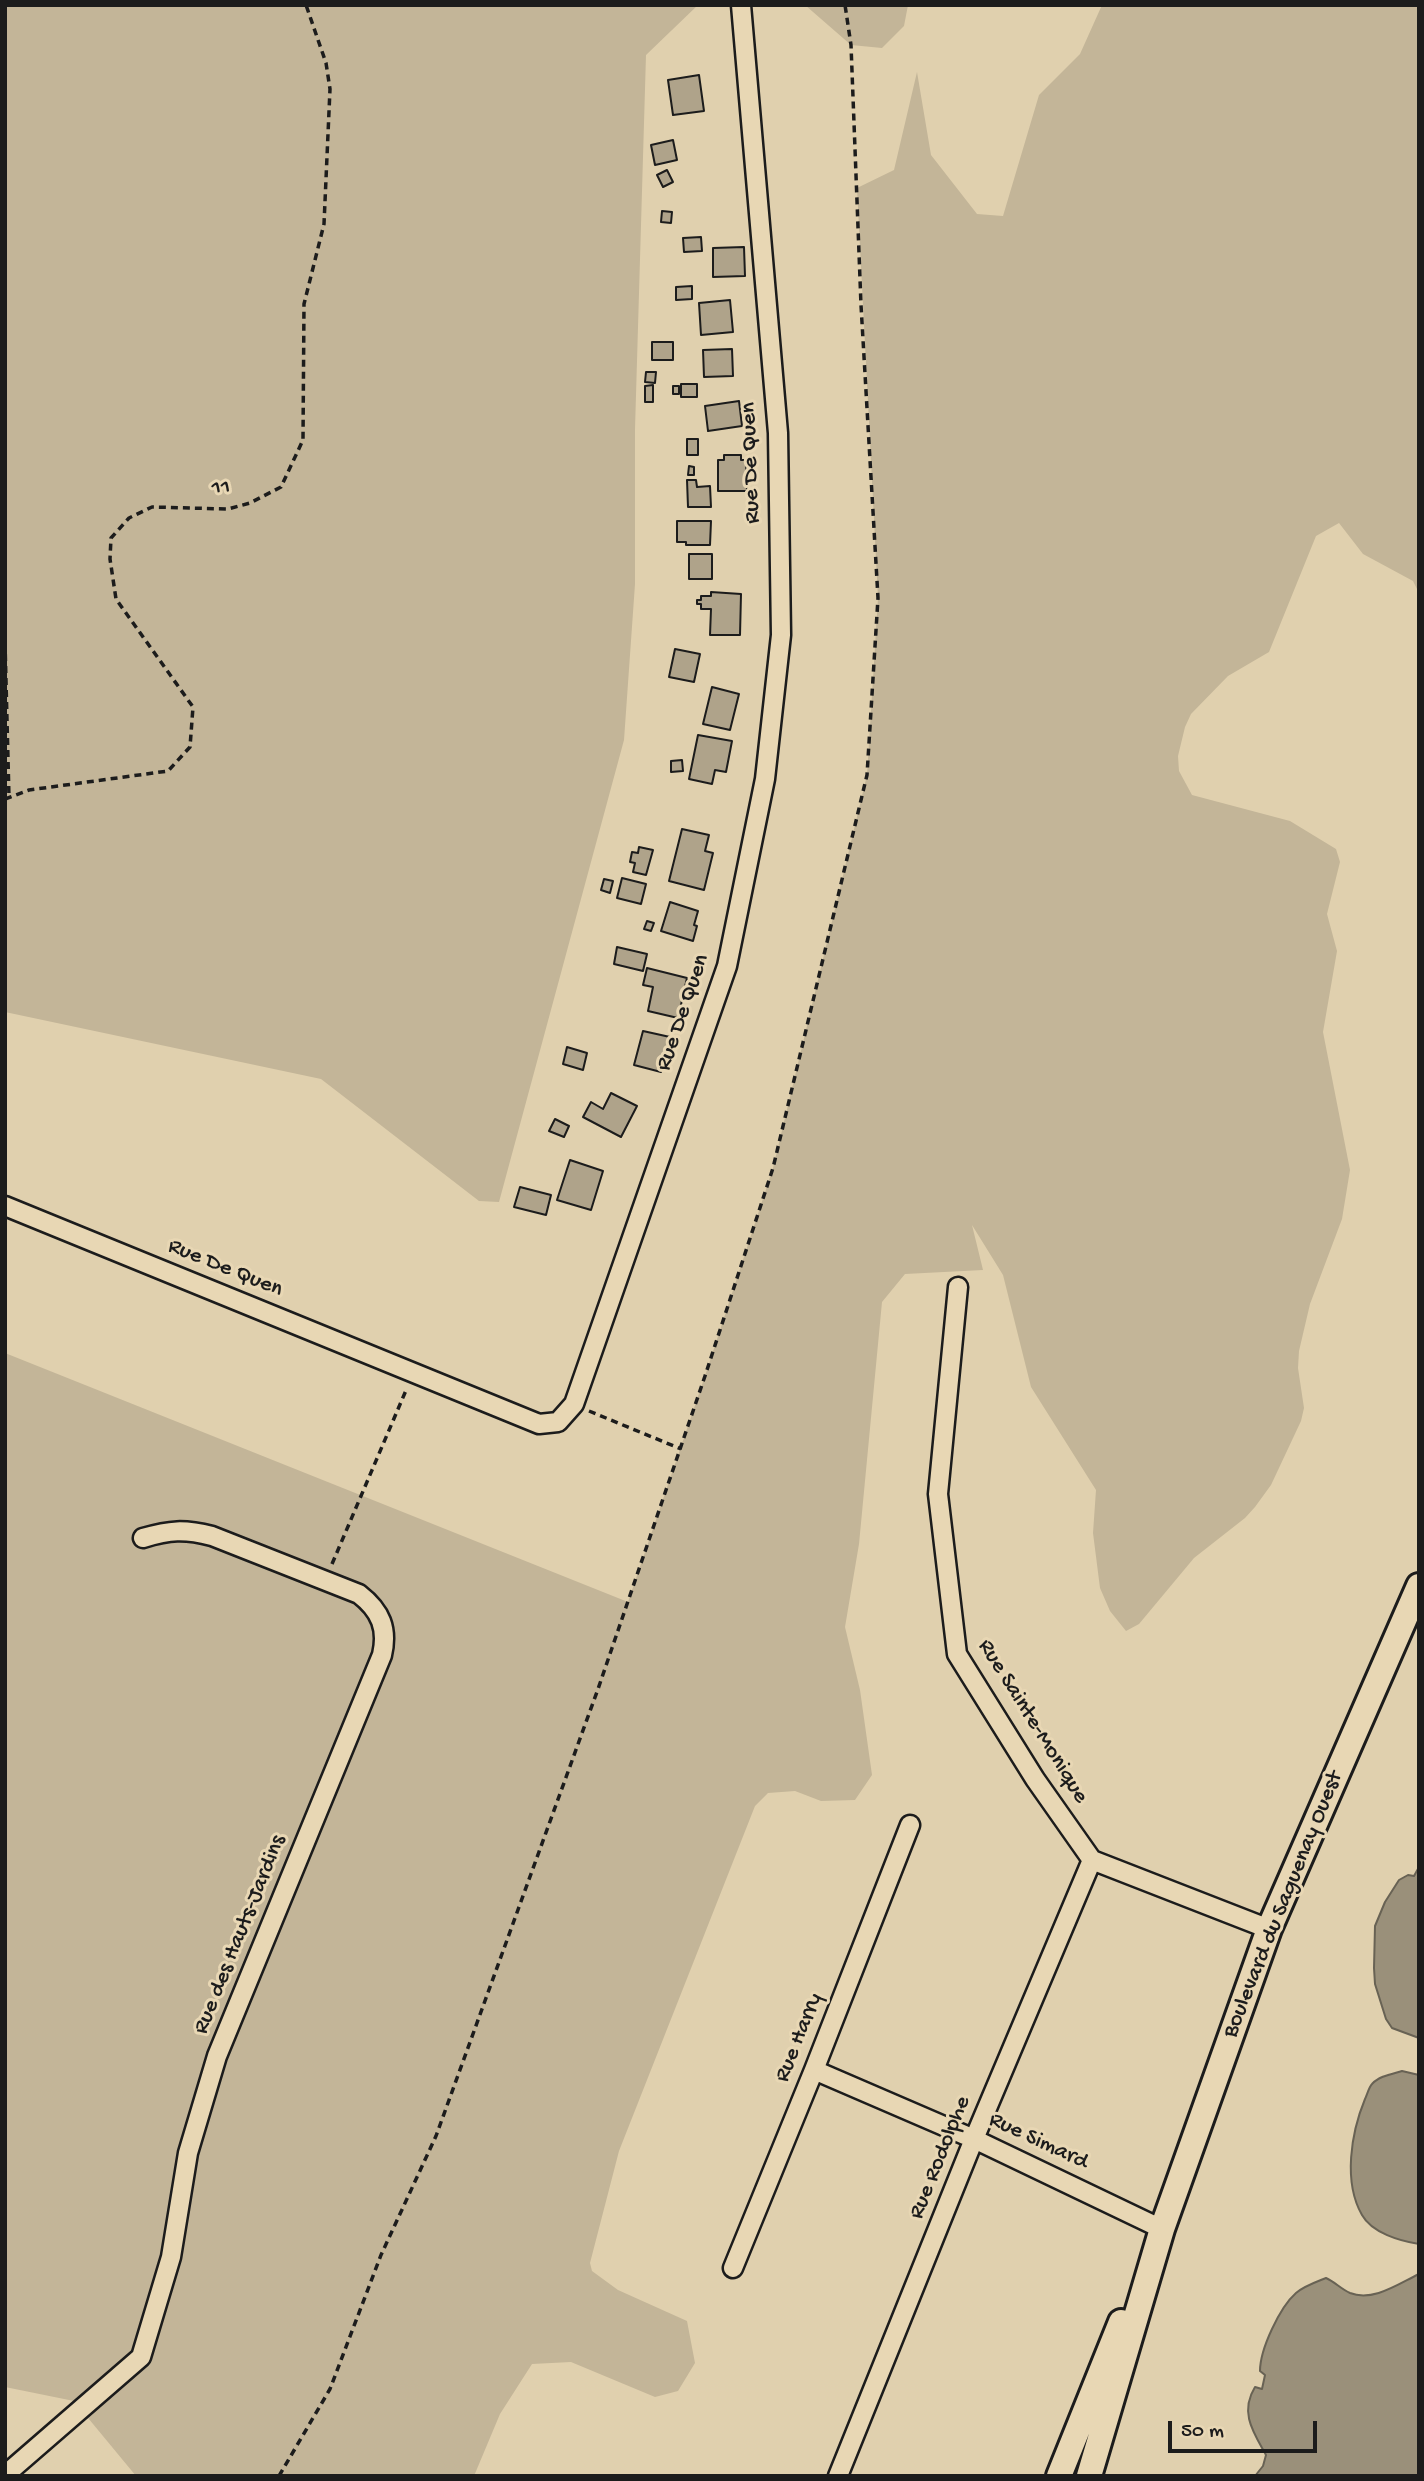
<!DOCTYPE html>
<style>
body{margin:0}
#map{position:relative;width:1424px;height:2481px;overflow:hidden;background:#e0d0ae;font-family:"Gochi Hand",sans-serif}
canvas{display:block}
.frame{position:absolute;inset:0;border:7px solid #1c1c1c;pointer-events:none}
.scale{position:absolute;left:1168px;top:2421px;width:149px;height:32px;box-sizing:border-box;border:4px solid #1c1c1c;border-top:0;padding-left:9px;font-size:21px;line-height:24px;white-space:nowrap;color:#1c1c1c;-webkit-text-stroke:5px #e8d7b4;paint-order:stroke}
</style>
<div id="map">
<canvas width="1424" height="2481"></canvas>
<div class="frame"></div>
<div class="scale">50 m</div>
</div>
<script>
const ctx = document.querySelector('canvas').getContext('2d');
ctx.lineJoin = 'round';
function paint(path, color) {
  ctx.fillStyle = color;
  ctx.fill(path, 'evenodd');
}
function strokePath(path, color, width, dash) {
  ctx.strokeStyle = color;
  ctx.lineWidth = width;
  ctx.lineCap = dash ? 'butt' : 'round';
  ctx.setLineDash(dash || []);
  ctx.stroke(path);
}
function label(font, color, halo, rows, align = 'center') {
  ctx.font = font + ' "Gochi Hand",sans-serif';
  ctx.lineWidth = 6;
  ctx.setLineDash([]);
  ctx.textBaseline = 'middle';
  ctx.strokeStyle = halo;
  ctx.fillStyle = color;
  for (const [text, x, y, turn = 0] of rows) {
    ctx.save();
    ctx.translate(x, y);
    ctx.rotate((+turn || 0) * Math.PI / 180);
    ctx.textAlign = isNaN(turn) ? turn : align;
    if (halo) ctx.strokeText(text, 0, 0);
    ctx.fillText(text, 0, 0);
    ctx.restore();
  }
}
paint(new Path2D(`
 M5,5h693l-52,50 -11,374v155l-11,156 -125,462 -20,-1 -158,-122 -316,-67z
 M805,5h103l-4,21 -22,22 -31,-3z
 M1102,5h317v588l-6,-12 -50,-27 -24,-31 -23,13 -47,116 -41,24 -37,38 -6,13 -7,29 1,15 13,24 98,26 46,28 4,13 -13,52 10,37 -14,81 27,138 -8,49 -32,85 -11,47 -1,17 6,40 -3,13 -30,64 -16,22 -10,11 -51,40 -55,66 -13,7 -16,-20 -10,-23 -7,-55 3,-43 -65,-103 -28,-112 -31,-50 11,45 -78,4 -23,28 -23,242 -14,83 15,63 12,85 -17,25 -34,1 -26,-10 -27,2 -13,13 -136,345 -29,112 2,8 26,19 69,31 8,42 -17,28 -23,6 -84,-35 -39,2 -32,50 -26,62h-338l-62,-75 -69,-14v-1034l623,249 77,-226 68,-208 94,-393 11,-177 -21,-410 37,-18 23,-98 14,83 46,59 26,2 36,-121 41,-41z`), '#c3b598');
const water = new Path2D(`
 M1419,1867v171l-27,-10 -6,-9 -11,-35 -1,-16 1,-42 10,-24 14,-22 9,-5 6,1z
 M1402,2071l17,4v169c-19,-3 -47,-11 -57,-29 -19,-33 -11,-82 3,-116 2,-4 4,-12 7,-15 7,-8 20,-10 30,-13z
 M1419,2274v202h-164l8,-10 3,-11c-12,-22 -27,-42 -11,-68l7,2 3,-14 -5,-4c0,-22 20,-64 36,-78 8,-7 20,-11 30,-15 9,4 15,11 24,15 23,9 48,-9 69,-19z`);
paint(water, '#9a907a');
strokePath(water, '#686254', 2);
const building = new Path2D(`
 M699,75l5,36 -31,4 -5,-35z
 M673,140l4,20 -22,5 -4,-20z
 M667,170l6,12 -10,5 -6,-12z
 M662,211l10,1 -1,11 -10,-1z
 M701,237l1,14 -18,1 -1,-14z
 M744,247l1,29 -32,1v-29z
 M692,286v13l-16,1v-13z
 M730,300l3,32 -32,3 -2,-32z
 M652,342h21v18h-21z
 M732,349l1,27 -29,1 -1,-27z
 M646,372h10l-1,11 -10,-1z
 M681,384h16v13h-16z
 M653,385v17h-8v-16z
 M673,386h6v8h-6z
 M739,401l3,25 -34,5 -3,-25z
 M687,439h11v16h-11z
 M724,455h17v5h5l1,31h-29v-31h6z
 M689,466l5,1v8h-6z
 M687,480h9l1,7 13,-1 1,21h-23z
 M677,521h34l-1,24h-24v-3h-9z
 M689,554h23v25h-23z
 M711,592l30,2 -1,41h-30l1,-26h-10v-5h-4v-4h4v-4h10z
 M675,649l25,5 -6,28 -25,-5z
 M712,687l27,7 -9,36 -27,-6z
 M698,735l34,6 -6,31 -11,-2 -3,14 -23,-5z
 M682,760l1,11 -12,1v-11z
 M682,829l27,6 -4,16 8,2 -9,37 -35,-9z
 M639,847l14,3 -7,25 -13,-3 2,-9 -5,-1 2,-10 6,1z
 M622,878l24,6 -5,20 -24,-6z
 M604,879l9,2 -3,12 -9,-3z
 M670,902l28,9 -4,14 3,1 -4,15 -32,-10z
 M647,921l7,2 -3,8 -7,-2z
 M617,947l30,7 -4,17 -29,-7z
 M647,968l40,10 -9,40 -30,-7 5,-24 -10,-2z
 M643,1031l27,6 -9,35 -27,-7z
 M567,1047l20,6 -4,17 -20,-6z
 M611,1093l26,13 -16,31 -38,-20 8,-15 12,7z
 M555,1119l14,7 -5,11 -15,-6z
 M570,1160l33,11 -12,39 -34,-10z
 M520,1187l31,8 -5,20 -32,-8z`);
paint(building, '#afa38a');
strokePath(building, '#1c1c1c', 2);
const minor = new Path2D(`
 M5,1206l534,218 19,-2 16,-18 153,-438 38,-187 16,-144 -3,-202 -37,-428
 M958,1287l-20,207 19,160 78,125 57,81 177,69
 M814,2070l160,69 188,90
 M733,2268l81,-198 96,-245
 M5,2475l136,-118 30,-100 17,-104 29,-97 165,-401c6,-26 -1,-44 -23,-61l-147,-58c-28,-7 -42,-6 -69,2
 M838,2476l136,-337 118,-279`);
const secondary = new Path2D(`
 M1059,2476l62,-154
 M1089,2476l73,-247 107,-300 150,-343`);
strokePath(minor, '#1c1c1c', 23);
strokePath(secondary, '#1c1c1c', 30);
strokePath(new Path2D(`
 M5,642l4,155
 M5,799l24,-9 139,-19 22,-24 3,-40 -77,-108 -6,-40 1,-21 18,-20 23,-11 76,2 22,-6 31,-16 22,-47 1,-136 20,-80 6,-135 -4,-26 -20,-58
 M589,1411l92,38
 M332,1564l75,-176
 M279,2476l51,-87 51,-134 55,-119 162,-447 107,-313 68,-208 94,-393 11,-177 -17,-293 -10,-260 -6,-40`), '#1c1c1c', 3.5, [7, 5]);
strokePath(minor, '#e8d7b4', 18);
strokePath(secondary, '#e8d7b4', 24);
label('23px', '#1c1c1c', '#e8d7b4', [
 ["Rue De Quen",752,463,-92],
 ["11",221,489,-4],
 ["Rue De Quen",684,1013,-71],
 ["Rue De Quen",225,1269,22],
 ["Rue Sainte-Monique",1032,1722,58],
 ["Boulevard du Saguenay Ouest",1284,1905,-68],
 ["Rue des Hauts-Jardins",241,1935,-68],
 ["Rue Harry",800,2038,-68],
 ["Rue Simard",1038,2142,25],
 ["Rue Rodolphe",941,2158,-68]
]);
</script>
